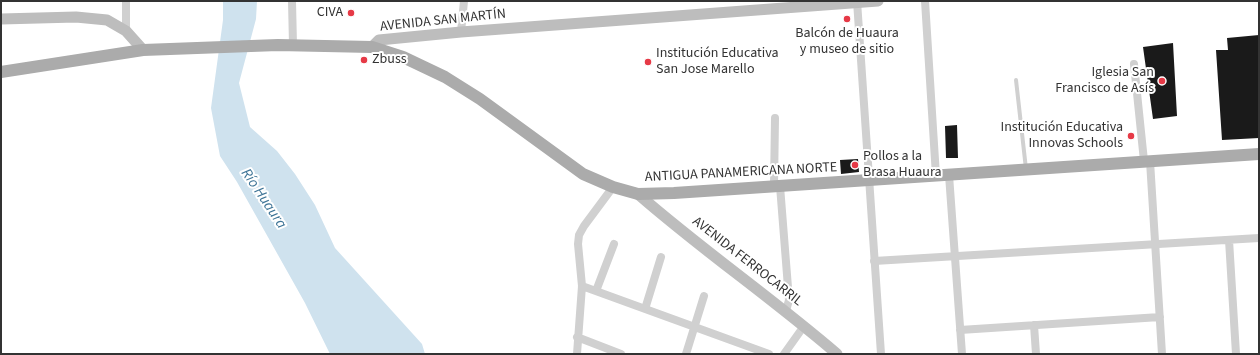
<!DOCTYPE html>
<meta charset="utf-8">
<style>
body{margin:0}
#map{position:relative;width:1260px;height:355px;overflow:hidden;background:#fff;font-family:"Source Sans 3",sans-serif}
canvas{display:block}
.frame{position:absolute;inset:0;border:2px solid #333;pointer-events:none}
</style>
<div id="map">
<canvas width="1260" height="355"></canvas>
<div class="frame"></div>
</div>
<script>
const ctx = document.querySelector('canvas').getContext('2d');
ctx.lineJoin = 'round';
function paint(path, color) {
  ctx.fillStyle = color;
  ctx.fill(path, 'evenodd');
}
function strokePath(path, color, width, dash) {
  ctx.strokeStyle = color;
  ctx.lineWidth = width;
  ctx.lineCap = dash ? 'butt' : 'round';
  ctx.setLineDash(dash || []);
  ctx.stroke(path);
}
function label(font, color, halo, rows, align = 'center') {
  ctx.font = font + ' "Source Sans 3",sans-serif';
  ctx.lineWidth = 4;
  ctx.setLineDash([]);
  ctx.textBaseline = 'middle';
  ctx.strokeStyle = halo;
  ctx.fillStyle = color;
  for (const [text, x, y, turn = 0] of rows) {
    ctx.save();
    ctx.translate(x, y);
    ctx.rotate((+turn || 0) * Math.PI / 180);
    ctx.textAlign = isNaN(turn) ? turn : align;
    if (halo) ctx.strokeText(text, 0, 0);
    ctx.fillText(text, 0, 0);
    ctx.restore();
  }
}
paint(new Path2D(`
 M223,1h34l-1,18 -17,64 11,44 27,24 18,23 20,31 20,43 87,96 3,10h-95l-25,-51 -68,-121 -17,-26 -9,-48 12,-88z`), '#cfe2ee');
paint(new Path2D(`
 M1259,35v103l-37,2 -6,-90h12l-1,-12z
 M1173,43l4,73 -24,3 -10,-72z
 M957,125l1,33h-12l-1,-32z
 M858,159l1,13 -18,2 -1,-14z`), '#1a1a1a');
strokePath(new Path2D(`
 M1016,80l10,89`), '#d0d0d0', 4);
strokePath(new Path2D(`
 M126,1v30
 M292,1l1,44
 M857,1l24,353
 M925,1l11,175
 M461,32l3,-31
 M1134,64l10,97
 M1150,161l12,193
 M949,175l13,179
 M774,186l1,-68
 M780,186l9,114 -3,11
 M1229,240l7,114
 M874,261l385,-23
 M582,286l187,68
 M596,291l18,-47
 M645,309l16,-52
 M1034,325l2,29
 M960,330l200,-13
 M577,337l44,17
 M577,354l5,-68 -4,-42 1,-9 5,-9 29,-39
 M686,354l18,-58
 M784,354l20,-28`), '#d0d0d0', 8);
strokePath(new Path2D(`
 M1,19l75,-2 31,3 19,11 17,19
 M372,47l7,-7 82,-8 417,-31
 M638,194c64,56 134,104 199,160`), '#bdbdbd', 11);
strokePath(new Path2D(`
 M1,72l142,-22 135,-5 94,2 31,10 42,20 35,22 103,75 30,13 25,7 36,-1 585,-39`), '#ababab', 12);
for (const [x, y, r, color] of [
 [351,13,4,"#e63946"],
 [847,19,4,"#e63946"],
 [364,60,4,"#e63946"],
 [648,62,4,"#e63946"],
 [1162,81,4,"#e63946"],
 [1131,136,4,"#e63946"],
 [855,165,4,"#e63946"]
]) {
  const dot = new Path2D();
  dot.arc(x, y, r, 0, 2 * Math.PI);
  ctx.fillStyle = color;
  ctx.fill(dot);
  strokePath(dot, '#fff', 1.5);
}
label('14px', '#333', '#fff', [
 ["CIVA",343,13],
 ["Balcón de Huaura",847,34,"center"],
 ["y museo de sitio",847,50,"center"],
 ["Institución Educativa",656,54,"left"],
 ["San Jose Marello",656,70,"left"],
 ["Zbuss",372,60,"left"],
 ["Iglesia San",1154,73],
 ["Francisco de Asís",1154,89],
 ["Institución Educativa",1123,128],
 ["Innovas Schools",1123,144],
 ["Pollos a la",863,157,"left"],
 ["Brasa Huaura",863,173,"left"]
], 'right');
label('14px', '#333', '#fff', [
 ["AVENIDA SAN MARTÍN",443,21,-6],
 ["ANTIGUA PANAMERICANA NORTE",741,173,-3],
 ["AVENIDA FERROCARRIL",747,262,38]
]);
label('italic 15px', '#3f7597', '#fff', [
 ["Río Huaura",263,199,56]
]);
</script>
